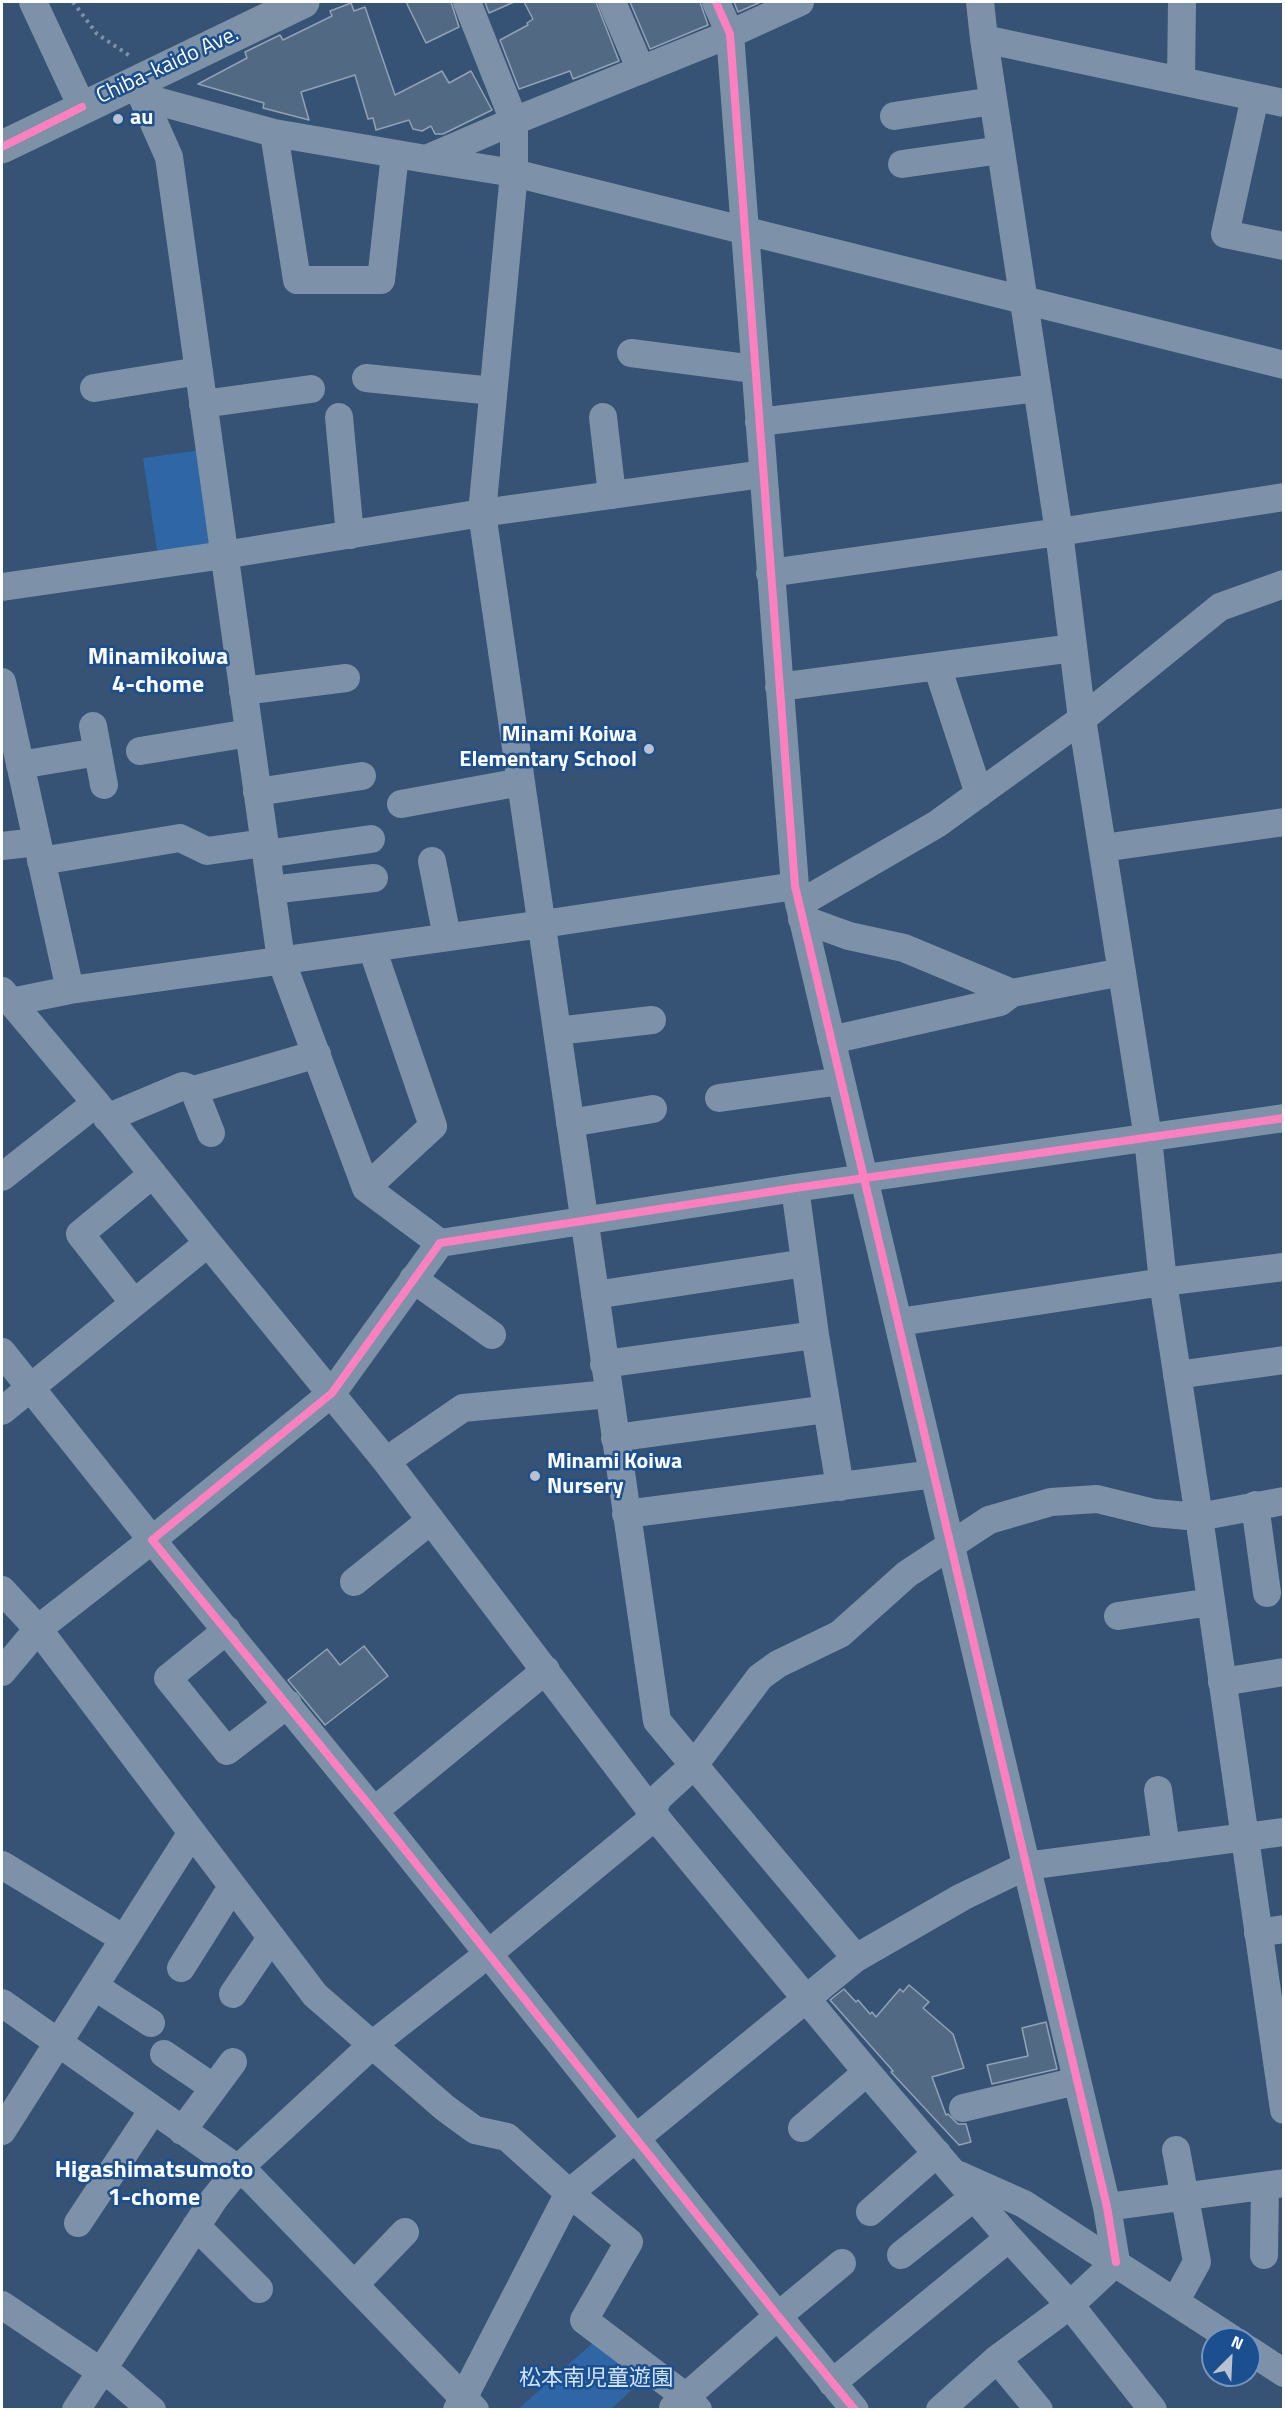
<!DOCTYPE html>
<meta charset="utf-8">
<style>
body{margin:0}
#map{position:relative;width:1285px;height:2411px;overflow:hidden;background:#365274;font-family:"Titillium Web",sans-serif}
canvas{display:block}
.frame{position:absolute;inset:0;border:3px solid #fff;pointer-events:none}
.north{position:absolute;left:1201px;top:2327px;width:60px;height:60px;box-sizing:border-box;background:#1b4f8f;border:2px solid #7695bc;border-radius:50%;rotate:24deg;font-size:16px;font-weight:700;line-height:24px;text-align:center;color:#fff}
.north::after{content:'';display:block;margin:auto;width:21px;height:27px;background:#b9c2ce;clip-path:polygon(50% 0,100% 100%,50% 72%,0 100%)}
</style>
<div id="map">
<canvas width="1285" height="2411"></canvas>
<div class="frame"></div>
<div class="north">N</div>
</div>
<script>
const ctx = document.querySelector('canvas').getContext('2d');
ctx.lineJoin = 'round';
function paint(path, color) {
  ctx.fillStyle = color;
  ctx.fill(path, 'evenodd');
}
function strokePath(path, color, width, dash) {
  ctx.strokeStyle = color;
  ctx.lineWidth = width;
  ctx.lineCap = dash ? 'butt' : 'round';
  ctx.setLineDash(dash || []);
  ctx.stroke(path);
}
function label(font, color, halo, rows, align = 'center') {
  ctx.font = font + ' "Titillium Web","Noto Sans JP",sans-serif';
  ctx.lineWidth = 5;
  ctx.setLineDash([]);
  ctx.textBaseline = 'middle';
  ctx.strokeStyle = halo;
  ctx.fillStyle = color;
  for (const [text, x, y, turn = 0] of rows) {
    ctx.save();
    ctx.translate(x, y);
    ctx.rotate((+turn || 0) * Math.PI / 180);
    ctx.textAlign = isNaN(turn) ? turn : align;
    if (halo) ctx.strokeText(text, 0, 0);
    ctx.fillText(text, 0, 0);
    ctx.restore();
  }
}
paint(new Path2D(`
 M202,450l14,98 -58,9 -15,-99z
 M595,2341l50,37 -34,31 -94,1z`), '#2f66a5');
const building = new Path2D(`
 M406,2h45l8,25 -33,16z
 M485,2h29l-25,11z
 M524,2h72l23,59 -46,18 -3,-8 -51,18 -19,-49 28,-15 -1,-2 6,-4z
 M630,2h70l8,23 -58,24z
 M734,2h27l-23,10z
 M351,3l3,8 11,-4 30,88 47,-24 7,12 22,-12 21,39 -49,24h-8l-4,-8 -9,5 -9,-2 -4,-9 -33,10 -3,-12 -5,1 -13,-44 -54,17 8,28 -46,-12 1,-5 -66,-19 49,-26 -2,-6 35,-17 3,5 49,-24 -2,-5z
 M364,1646l24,30 -63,49 -37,-45 39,-31 13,16z
 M909,1985l20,17 -6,6 30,26 11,34 -32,9 14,38 2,-1 10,10h8l5,18 -12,3 -68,-73 2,-1 -63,-71 14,-11 12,13 2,-2 12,14 2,-2 4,5 24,-28 3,3z
 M1046,2022l11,47 -65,15 -5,-19 41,-9 -6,-28z`);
paint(building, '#526984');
strokePath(building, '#92a2b6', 1.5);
strokePath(new Path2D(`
 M73,2l24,32 33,22`), '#7d92a8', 4, [3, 4.5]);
strokePath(new Path2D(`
 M33,2l49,105
 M467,2l47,119v52l-32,340 175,1208 199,237
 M612,2l29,68
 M716,2l14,32 65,852 312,1321 9,55
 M980,2l4,37 75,493 23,187 66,419 15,144 36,235 85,593
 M984,39l300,64
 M1181,80l1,-78
 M136,83l33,74 112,803 85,228 74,55
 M142,97l132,36 152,26 88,-38 216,-87 70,-32
 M1255,97l-30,137 59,12
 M894,116l99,-15
 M274,133l23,147h84l14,-126
 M426,159l88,14 770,192
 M902,164l99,-14
 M631,353l123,16
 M366,378l127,13
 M94,388l105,-17
 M203,404l108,-15
 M339,417l11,118
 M603,417l9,78
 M759,422l278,-34
 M770,573l289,-41 225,-35
 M2,587l222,-32 258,-42 281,-39
 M937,666l42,128
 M2,682l68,308
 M779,687l294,-39
 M243,691l103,-13
 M93,726l11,59
 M140,751l109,-18
 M20,765l78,-13
 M257,792l105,-16
 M401,804l120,-22
 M2,846l35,-4
 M1103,848l181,-26
 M266,854l105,-15
 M41,861l139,-23 27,13 57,-8
 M432,861l15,76
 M271,890l103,-12
 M799,904l138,-80 145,-105 138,-112 64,-23
 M802,919l47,17 55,12 108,45 110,-21
 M2,991l94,112 112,140 178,218 276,364 205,247 142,166 61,67 83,105
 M11,1002l59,-12 473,-66 252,-38
 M557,1031l95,-11
 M831,1040l169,-38 12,-9
 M194,1090l123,-36
 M719,1098l122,-17
 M107,1118l76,-32 11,4 17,43
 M570,1123l83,-14
 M2,1177l94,-74
 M366,1188l67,-62 -61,-178
 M795,1188l20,147 25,152
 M413,1279l79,56
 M595,1295l210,-32
 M134,1303l-54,-69 73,-60
 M899,1322l264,-40 121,-15
 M2,1352l150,188 -114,89 -36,43
 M604,1364l211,-29
 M1177,1375l107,-15
 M2,1411l206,-168
 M615,1438l212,-29
 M386,1461l77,-53 146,-14
 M1255,1505l12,88
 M626,1514l308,-40
 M354,1582l77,-62
 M2,1590l36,39 277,366 130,113 30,22 32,7 62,56 60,49 -45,78 102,77 12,13
 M1118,1616l93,-14
 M227,1630l-59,48 59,73 61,-47
 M1222,1682l62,-10
 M1158,1790l8,58
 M374,1811l172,-141
 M2,1865l122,74
 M1258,1933l26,-4
 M181,1968l51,-81
 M94,1986l57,37
 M233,1994l38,-56
 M2,2003l250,176 223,231
 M164,2054l50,34
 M963,2108l114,-27
 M802,2128l65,-56
 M2,2131l189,-297
 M182,2131l51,-69
 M959,2175l65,29 208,135
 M1107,2207l177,-24
 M870,2212l67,-59
 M78,2223l75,-113
 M196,2226l63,63
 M901,2255l73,-58
 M1264,2255l1,-69
 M354,2285l51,-53
 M1175,2302l22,-40 -21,-112
 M2,2305l89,60 25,14 36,31
 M1249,2350l35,23
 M997,2359l42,51
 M832,2383l177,-145
 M673,2408l105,-92 64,-53
 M76,2410l138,-211 25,-31 133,-123 116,-91 159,-131 11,-25 36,-33 66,-88 18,-13 62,-30 67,-60 82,-54 62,-18 46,-3 57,14 45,4 85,-16
 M457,2410l112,-217 287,-235 106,-61 64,-31 258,-34
 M855,2410l-77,-94 -404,-505 -222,-271 180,-147 108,-150 355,-55 489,-70
 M940,2410l57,-51 73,-54 46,-43`), '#7d92a8', 28);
strokePath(new Path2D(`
 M2,147l301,-145`), '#7e92a7', 33);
strokePath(new Path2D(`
 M716,2l14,32 65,852 312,1321 9,55
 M2,147l80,-40
 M855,2410l-77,-94 -404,-505 -222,-271 180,-147 108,-150 355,-55 489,-70`), '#ff80c0', 8);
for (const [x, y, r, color] of [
 [118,119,6,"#b9c2ce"],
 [649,749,6,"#b9c2ce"],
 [535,1476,6,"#b9c2ce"]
]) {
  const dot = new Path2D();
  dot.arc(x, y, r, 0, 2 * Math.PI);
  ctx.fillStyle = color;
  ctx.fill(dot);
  strokePath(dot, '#1b4f8f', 2);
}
label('22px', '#fff', '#1b4f8f', [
 ["Chiba-kaido Ave.",168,66,-25]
]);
label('bold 22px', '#fff', '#1b4f8f', [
 ["au",130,119],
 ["Minami Koiwa",637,736,"right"],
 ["Elementary School",637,761,"right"],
 ["Minami Koiwa",547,1463],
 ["Nursery",547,1488]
], 'left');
label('22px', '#cfe3fa', '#1b4f8f', [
 ["松本南児童遊園",596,2380]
]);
label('bold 24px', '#fff', '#1b4f8f', [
 ["Minamikoiwa",158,658],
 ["4-chome",158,686],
 ["Higashimatsumoto",154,2171],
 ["1-chome",154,2199]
]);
</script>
